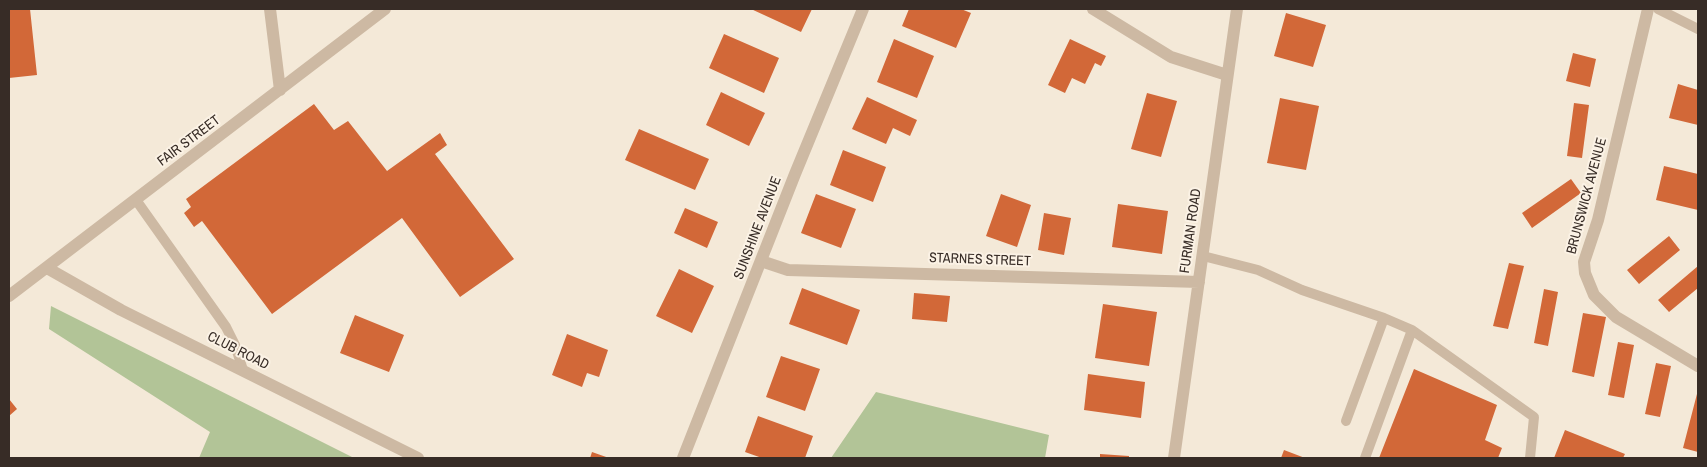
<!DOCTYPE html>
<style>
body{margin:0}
#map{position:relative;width:1707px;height:467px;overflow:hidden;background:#f4e9d8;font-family:"Archivo Narrow",sans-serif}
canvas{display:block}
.frame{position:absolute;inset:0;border:10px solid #372c26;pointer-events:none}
</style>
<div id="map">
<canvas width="1707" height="467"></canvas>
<div class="frame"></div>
</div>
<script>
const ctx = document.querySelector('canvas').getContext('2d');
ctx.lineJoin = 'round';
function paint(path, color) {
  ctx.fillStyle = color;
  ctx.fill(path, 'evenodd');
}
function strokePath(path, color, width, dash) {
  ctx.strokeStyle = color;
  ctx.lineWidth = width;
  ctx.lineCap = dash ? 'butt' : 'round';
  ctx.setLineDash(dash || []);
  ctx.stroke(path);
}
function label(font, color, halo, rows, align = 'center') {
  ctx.font = font + ' "Archivo Narrow",sans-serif';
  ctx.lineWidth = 4;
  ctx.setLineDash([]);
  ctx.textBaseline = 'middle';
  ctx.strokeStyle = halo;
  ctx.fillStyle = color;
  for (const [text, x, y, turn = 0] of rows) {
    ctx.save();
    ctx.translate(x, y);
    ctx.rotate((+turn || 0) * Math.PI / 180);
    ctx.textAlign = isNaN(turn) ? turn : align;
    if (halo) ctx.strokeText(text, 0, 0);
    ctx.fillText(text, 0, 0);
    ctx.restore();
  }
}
paint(new Path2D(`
 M51,306l303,152h-155l11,-26 -161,-103z
 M876,392l173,43 -4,23h-214z`), '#b2c497');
paint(new Path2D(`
 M9,9h21l7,66 -28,3z
 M751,9h61l-11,23z
 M909,9h52l10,4 -15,35 -54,-22z
 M1286,13l40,12 -13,42 -39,-11z
 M724,34l55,24 -15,35 -55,-25z
 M894,39l40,17 -17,42 -40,-16z
 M1070,39l36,17 -5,10 -6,-3 -10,21 -13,-6 -7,15 -17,-8z
 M1573,53l23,6 -6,28 -24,-6z
 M1678,84l20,6v35l-29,-7z
 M721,92l44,21 -16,33 -43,-21z
 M1147,93l30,8 -16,56 -30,-8z
 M867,97l50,23 -7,16 -17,-8 -7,16 -34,-15z
 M1280,98l39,8 -13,64 -39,-7z
 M1574,103l15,2 -7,53 -15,-2z
 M314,104l20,26 14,-9 39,50 53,-38 7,12 -12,9 79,105 -54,38 -58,-79 -130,96 -70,-93 -8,6 -10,-14 7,-6 -5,-8z
 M639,129l70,30 -14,31 -70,-30z
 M843,150l43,17 -13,35 -43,-17z
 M1664,166l34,8v36l-42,-10z
 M1571,179l10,14 -49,35 -10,-15z
 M816,194l40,15 -15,39 -40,-15z
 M1001,194l30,11 -14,42 -31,-11z
 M1118,204l50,7 -6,43 -50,-7z
 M685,208l33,14 -11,26 -33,-15z
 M1044,213l27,5 -7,37 -26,-5z
 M1669,236l11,14 -41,34 -12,-14z
 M1509,263l15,3 -16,63 -15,-3z
 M1698,266v22l-29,24 -11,-12z
 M679,269l35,17 -22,47 -36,-17z
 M802,288l58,22 -13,35 -58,-21z
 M1544,289l14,3 -10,54 -14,-3z
 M914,293l36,3 -3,26 -35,-3z
 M1103,304l54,8 -8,54 -54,-8z
 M1583,313l23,4 -12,60 -22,-5z
 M355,315l49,20 -15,37 -49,-19z
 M567,334l41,16 -9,27 -12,-4 -5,14 -30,-12z
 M1618,342l16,3 -10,53 -16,-3z
 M781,356l39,13 -15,42 -39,-14z
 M1656,363l15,3 -11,51 -15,-3z
 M1414,369l83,36 -12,35 17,8 -4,10h-119z
 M1088,374l57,8 -4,36 -57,-8z
 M1698,390v62l-15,-4z
 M9,399l8,10 -8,7z
 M758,416l55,20 -8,22h-43l-17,-6z
 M1565,430l60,24 -2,4h-69z
 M1284,450l21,8h-24z
 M592,452l17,6h-19z
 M1100,454l29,2v2h-29z`), '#d26838');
strokePath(new Path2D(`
 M1658,9l40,20
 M136,200l90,127 9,18 8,25
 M1203,256l55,14 44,20 82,28 -38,103
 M1412,330l122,87 -4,41
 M1365,458l47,-128 -28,-12`), '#cdb9a3', 10);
strokePath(new Path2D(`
 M270,9l10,81
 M1093,9l78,48 56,18
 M1648,9l-50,211 -14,42 1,11 9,22 22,22 82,49
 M761,261l27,9 411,12
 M47,268l74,42 297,148
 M9,296l376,-287
 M683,458l112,-284 68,-165
 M1174,458l63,-449`), '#cdb9a3', 12);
label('14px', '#372c26', '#fbf2e5', [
 ["FAIR STREET",189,141,-37],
 ["BRUNSWICK AVENUE",1587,196,-75],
 ["SUNSHINE AVENUE",758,228,-69],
 ["FURMAN ROAD",1191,231,-82],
 ["STARNES STREET",980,260,2],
 ["CLUB ROAD",238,351,27]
]);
</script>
